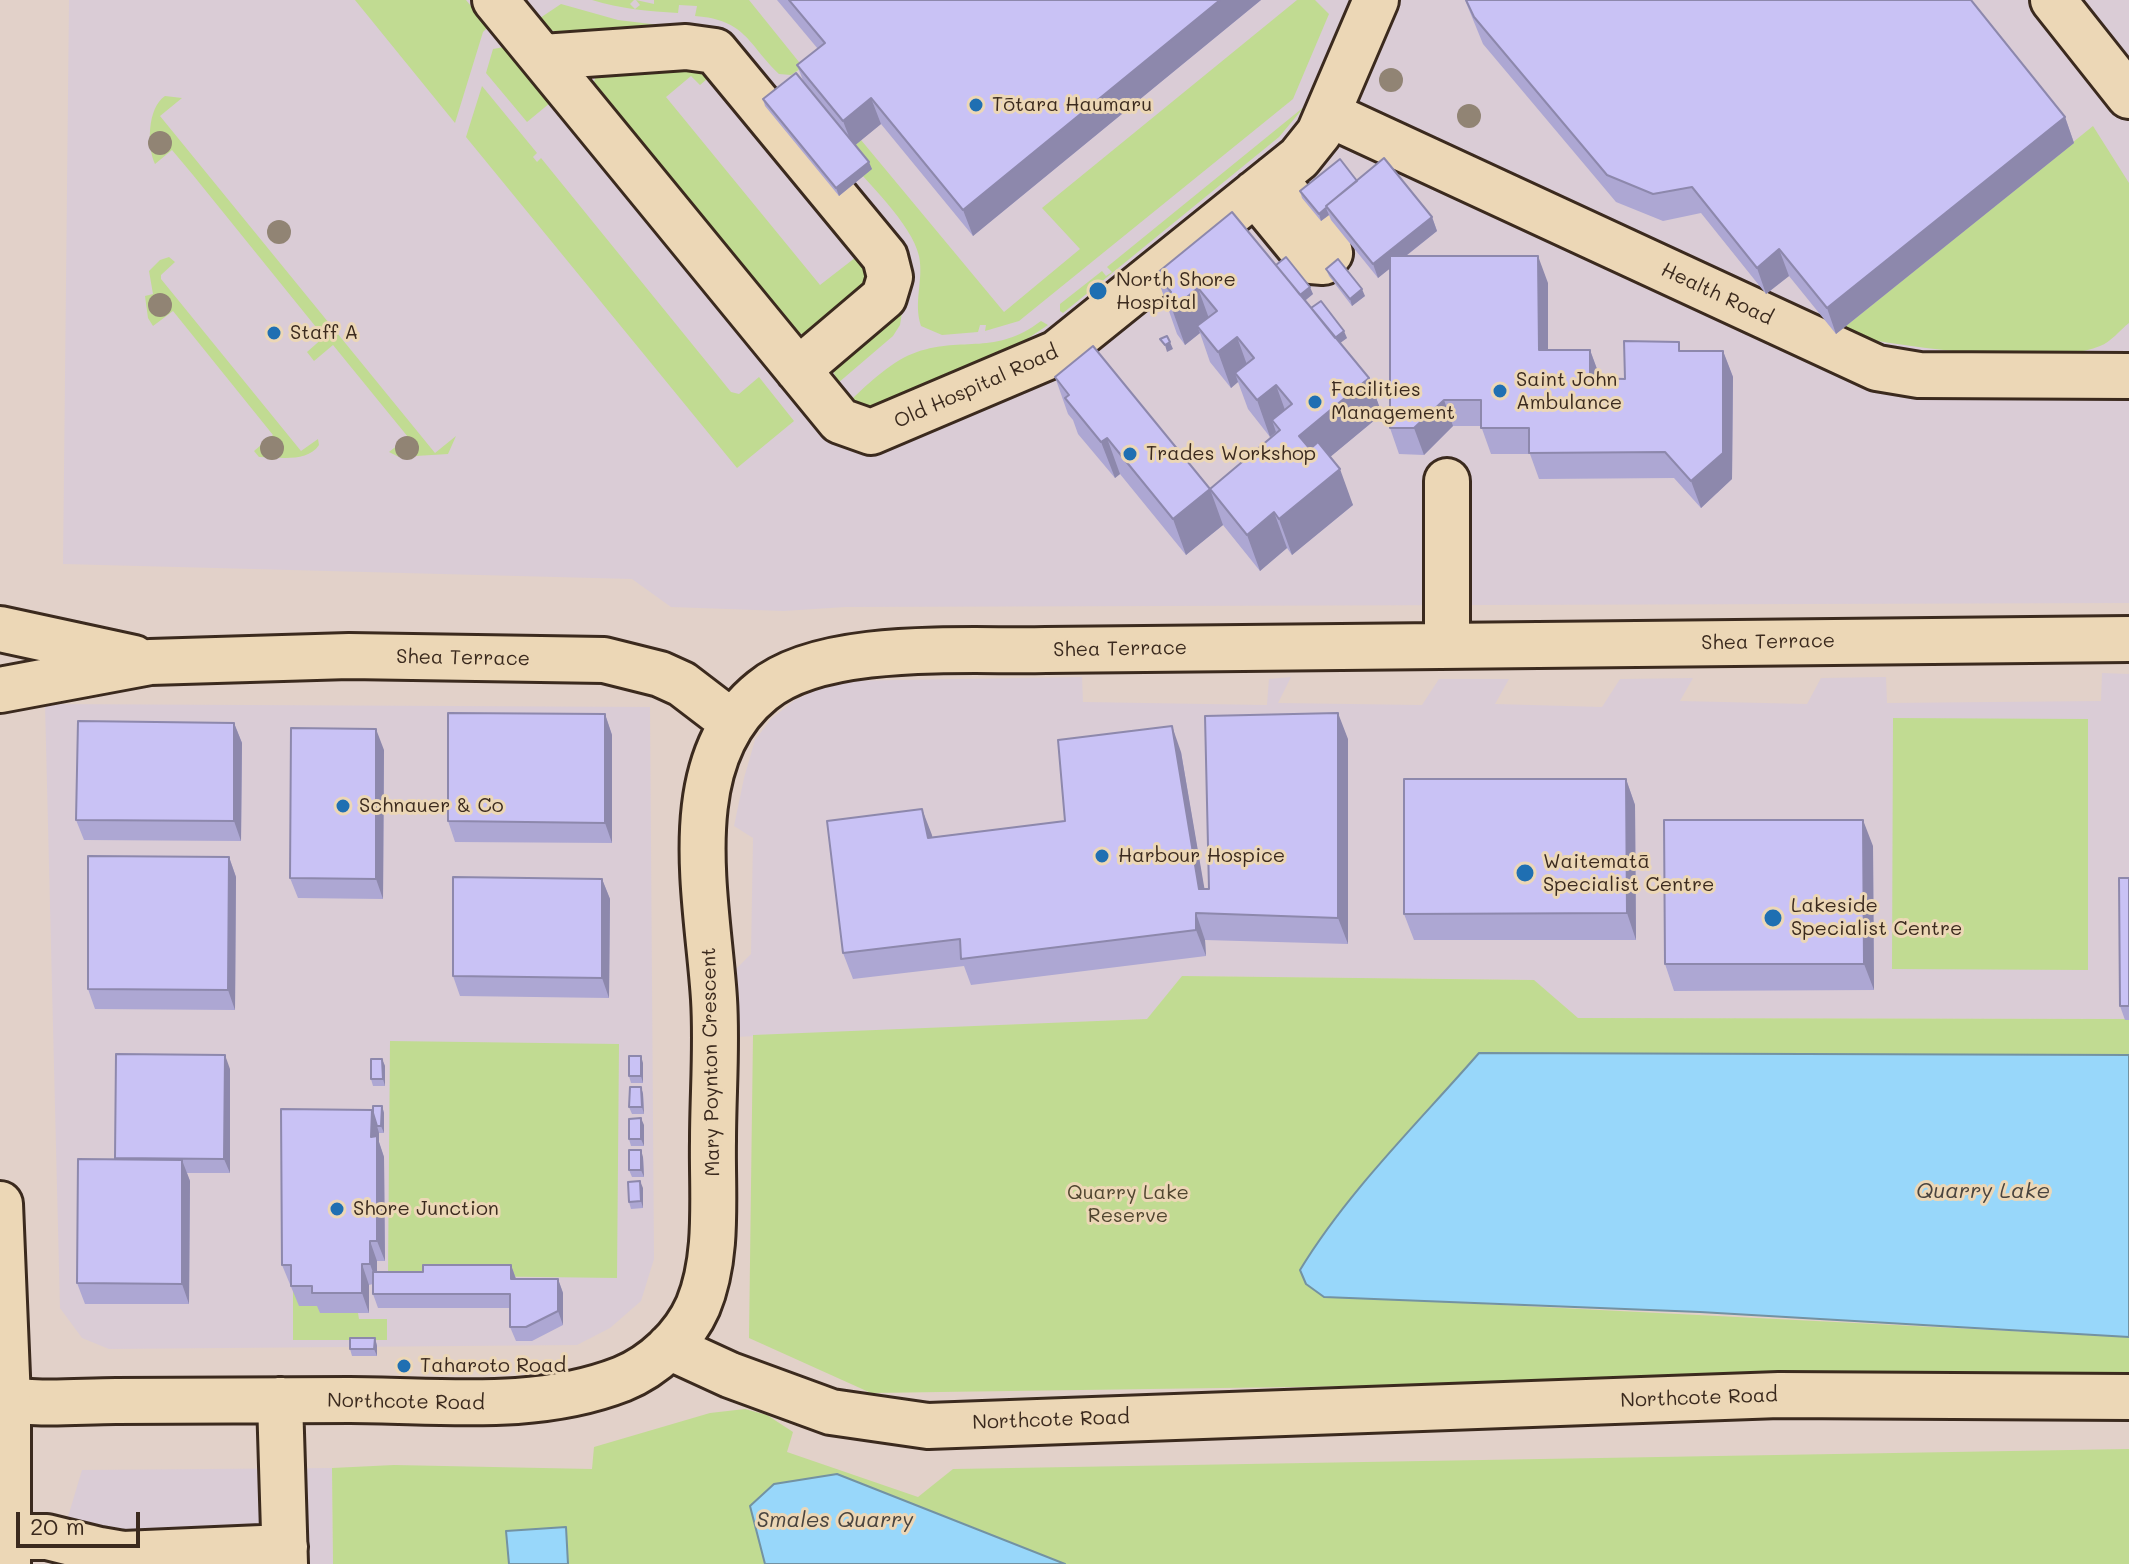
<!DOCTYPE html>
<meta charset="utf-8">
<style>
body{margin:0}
#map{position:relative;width:2129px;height:1564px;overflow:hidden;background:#e2d1c9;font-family:Mali,sans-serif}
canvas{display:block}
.scale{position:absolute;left:16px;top:1512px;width:124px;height:36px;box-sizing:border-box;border:4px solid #3b2a1e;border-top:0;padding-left:10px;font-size:24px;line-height:28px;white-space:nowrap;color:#3b2a1e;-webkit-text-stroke:6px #ecd7b6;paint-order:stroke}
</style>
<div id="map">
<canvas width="2129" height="1564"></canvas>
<div class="scale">20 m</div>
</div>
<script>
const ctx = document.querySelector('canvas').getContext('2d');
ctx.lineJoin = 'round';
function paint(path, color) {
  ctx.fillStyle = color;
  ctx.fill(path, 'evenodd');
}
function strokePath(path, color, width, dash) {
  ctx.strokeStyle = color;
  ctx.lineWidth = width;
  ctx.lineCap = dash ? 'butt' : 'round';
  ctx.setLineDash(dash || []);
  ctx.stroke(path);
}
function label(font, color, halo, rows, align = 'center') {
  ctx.font = font + ' Mali,sans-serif';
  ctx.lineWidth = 6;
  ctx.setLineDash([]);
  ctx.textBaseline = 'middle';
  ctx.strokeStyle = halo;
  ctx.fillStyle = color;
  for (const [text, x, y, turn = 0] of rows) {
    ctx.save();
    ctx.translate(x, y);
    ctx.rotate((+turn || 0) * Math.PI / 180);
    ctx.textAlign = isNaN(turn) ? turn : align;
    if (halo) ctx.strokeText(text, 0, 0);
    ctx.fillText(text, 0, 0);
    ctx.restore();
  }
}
paint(new Path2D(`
 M69,0h2060v603l-1284,4 -61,4 -113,-4 -39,-28 -569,-15z
 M2102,673l27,1v345l-551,-1 -45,-38 -351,-4 -34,43 -413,18 -1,-66 17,-17 2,-116 -19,-12 10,-48 11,-38 16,-21 24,-19 40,-19 247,-4 1,25 184,3 2,-26 22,-2 -13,26 144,2 17,-26h70l-14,25 107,3 18,-28 73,-1 -13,23 127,3 14,-26 65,-1 1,26 214,-2z
 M45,704l605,3 4,552 -13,42 -31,27 -33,17 -468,4 -27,-11 -22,-30z
 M332,1468l1,96h-266l1,-47 14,-47z`), '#daccd6');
paint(new Path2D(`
 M355,0h111l22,27 -5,5 -28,91z
 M592,0h42l-4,4 5,5 5,-4 -4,-5 18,4v-4h95l54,67 -12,8 -12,-1c-32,-31 -33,-54 -84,-58l2,-10 -18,-1 -1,8c-29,-2 -58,-4 -86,-13z
 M1297,0h18l14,14 -36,85 -274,222 -34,10 1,-6h-6l-2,7 -36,3 -21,-9c-8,-24 3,-46 -2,-70 -7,-32 -53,-75 -75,-101l17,-15 143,172 76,-63 -38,-41z
 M561,4l57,16 58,7 -110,9 -17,-7 -9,-11z
 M504,47l46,56 -23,19 -41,-49 7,-24z
 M681,64l33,9 -14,12 -9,-9 -25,21 154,188 40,-31 10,26 -61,55 -11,-2 -204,-251 2,-7z
 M482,86l55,67 -4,4 4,5 4,-4 190,234 8,2 20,-17 35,44 -57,47 -271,-331z
 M165,96l17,2 -22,18 275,337 21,-17 -8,18 -49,3 -10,-5 19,-15 -75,-92 -19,16 -7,-9 17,-15 -131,-162 -21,-25 -17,14c-8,-17 -8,-56 10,-68z
 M1305,106l-26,31 -216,176 -3,-2v-7l42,-33 4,5 6,-4 -5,-5z
 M2093,126l36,57v140c-9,7 -18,19 -29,23 -57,23 -201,-1 -264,-12z
 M169,257l6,5 -14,13v4l140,172 17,-12 1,6c-12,18 -40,12 -60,12l-5,-6 19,-16 -100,-124 -20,15 -5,-8 -3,-22 8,-2 -4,-23 11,-11z
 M906,287l-6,38 -7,11 -55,47 -6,-15z
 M1041,321l7,4 -36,24 -139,58 -17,-3 -4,-5c18,-17 41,-39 65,-47 47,-16 78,4 124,-31z
 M1893,718l195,1v251l-196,-1z
 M1182,976l352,4 44,38 551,1v36l-650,-2 -117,133 -62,85 65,27 764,39v38l-1258,18 -122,-55 4,-303 394,-16z
 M390,1041l229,3 -2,234 -229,-3z
 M293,1285l26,21 1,7h38l1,6h28v21h-94z
 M745,1409l22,6 26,17 -6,20 131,45 35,-28 1176,-20v115h-1796l-1,-96 62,-3 198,4 2,-22 116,-34z`), '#c1db92');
const water = new Path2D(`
 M1479,1053l650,2v282l-429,-25 -376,-15 -18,-13 -6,-14c48,-79 118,-147 179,-217z
 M837,1474l228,90h-300l-15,-58 24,-22z
 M566,1527l2,37h-59l-3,-33z`);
paint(water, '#98d7fa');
strokePath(water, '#7392a2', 2);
const minor = new Path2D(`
 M495,0l345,421 31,11 186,-79 242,-195 20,-25 57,-133
 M2053,0l76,96
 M543,57l143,-10 29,4 170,206 5,20 -6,20 -86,73
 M1328,114l549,254 42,7 210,1
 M1255,193l56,68 12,1 7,-9 -2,-8 -54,-67
 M0,629l134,29
 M1447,646v-165
 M0,690l150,-28 199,-6 255,4 56,14 22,10 51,39
 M669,1347l61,28 101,37 97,14 851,-31 350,2
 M0,1398c37,8 79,3 116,3 78,0 156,-1 234,-1 90,0 185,13 272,-21 32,-13 62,-41 76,-73 21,-50 14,-112 15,-165 0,-47 4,-95 1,-142 -6,-97 -40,-237 48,-308 61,-51 206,-39 284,-41l1083,-11
 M280,1400l5,164
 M8,1537h39l53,13
 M100,1564v-14l23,4 162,-7`);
const major = new Path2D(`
 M0,1204l8,196v164`);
strokePath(minor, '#3b2a1e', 50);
strokePath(major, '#3b2a1e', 50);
strokePath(minor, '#ecd7b6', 44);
strokePath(major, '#ecd7b6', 44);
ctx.fillStyle = '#918474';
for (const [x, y] of [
 [1391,80],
 [1469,116],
 [160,143],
 [279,232],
 [160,305],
 [272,448],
 [407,448]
]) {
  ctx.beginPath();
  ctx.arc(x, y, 12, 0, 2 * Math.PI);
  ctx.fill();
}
paint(new Path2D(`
 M777,0h484l-288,236 -92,-112 -26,21 17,24 -33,27 -74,-90 -2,-7 41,-16 -7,-18 21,-16z
 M1465,0h506l94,117 9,26 -238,191 -47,-58 -23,18 -65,-81 -38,8 -47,-19 -133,-158z
 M1357,181l75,36 5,14 -31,25 142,27v67h42l10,28 25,1 57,-28h41l10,26 -1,102 -31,29 -27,-30 -135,1 -9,-25h-39l-10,-28h-28l-29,29 -25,-1 -9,-26v-160l-12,10 -47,-58 -2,-5 -8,6 -19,-23 -2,-7z
 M1276,265l37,29 -8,7 6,7 36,30 -7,5 29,35 13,36 -52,43 23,48 -61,50 -5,-7 -27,23 -37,-46 -37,30 -66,-81 -5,4 -37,-44 -5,-14 -5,-6 -13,-37 155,112 66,-56 -6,4 -22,-28 -10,-27 -7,6 -21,-26 -10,-29 -15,12 -8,-11 -21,-60z
 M1326,269l39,27 -13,10 -23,-30z
 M605,714l7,21v108l-157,-1 -7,-21z
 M234,723l8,20 -1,98 -157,-1 -8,-20z
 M1348,739v205l-143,-4 1,16 -235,29 -7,-19 -111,13 -10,-26 89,-116 133,-16 116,-69 23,137h5z
 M384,750l-1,149 -85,-1 -8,-20z
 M1626,779l9,26 1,135h-222l-10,-26z
 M1873,846l1,144 -200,1 -9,-27z
 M229,857l7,20 -1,133 -140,-1 -7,-20z
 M2129,878v142h-4l-5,-14z
 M602,879l8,20 -1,99 -149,-2 -7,-20z
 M382,1059l3,7v20h-12l-2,-7z
 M643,1063v20h-12l-2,-7z
 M230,1069v104h-43l3,8 -1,123h-104l-8,-21 38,-125z
 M641,1087l2,7 1,20h-12l-3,-7z
 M382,1106l2,7v20h-5v9l5,15 1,104h-8v11h46l88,-7 5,14h42l5,14v32l-31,16h-16l-6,-14v-19h-132l-5,-14v-10l-4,1v28h-49l-3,-7h-18l-17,-41 91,-152z
 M644,1125v21h-13l-2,-7z
 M643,1157l1,20h-12l-3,-7z
 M643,1188v20l-12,1 -2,-7z
 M375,1338l2,8v10h-25l-2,-7z`), '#ada7d3');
paint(new Path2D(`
 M1220,0h41l-288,236 -10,-26z
 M871,98l10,26 -28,23 -10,-26z
 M2065,117l9,26 -238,191 -9,-26z
 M869,162l3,7 -33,27 -3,-8z
 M1326,208l3,7 -8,6 -2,-7z
 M1432,217l5,14 -59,47 -5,-14z
 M1779,249l10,27 -23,18 -9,-26z
 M1538,256l10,27v93l-9,-26z
 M1310,287l3,7 -15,12 -3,-7z
 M1198,288l13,36 -14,2 3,7 -15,12 -13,-36z
 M1362,289l3,7 -13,10 -2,-7z
 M1344,331l3,7 -15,11 -3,-7z
 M1237,337l13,36h-15l3,9 -7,6 -13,-36z
 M1170,342l3,7 -6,3 -2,-7z
 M1590,350l10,27v28l-10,-27z
 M1723,351l10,26 -1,102 -31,29 -10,-27z
 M1369,378l13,36 -70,58 -13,-36z
 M1276,385l13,36 -17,-1 4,12 -6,5 -13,-37z
 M1444,400l9,26 -29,29 -10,-27z
 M1107,438l13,36 -5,4 -14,-36z
 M1340,469l13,36 -61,50 -13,-36z
 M1210,489l13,36 -37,30 -13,-36z
 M1274,512l13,36 -27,23 -13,-36z
 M1338,713l10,26v205l-10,-26z
 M605,714l7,21v108l-7,-20z
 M234,723l8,20 -1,98 -7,-20z
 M1172,726l9,26 28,163 -10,-26z
 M376,729l8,21 -1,149 -7,-20z
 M1626,779l9,26 1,135 -9,-27z
 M922,809l10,26 5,29 -9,-26z
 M1863,820l10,26 1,144 -10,-26z
 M229,857l7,20 -1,133 -7,-20z
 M602,879l8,20 -1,99 -7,-20z
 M1196,913l9,27 1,16 -10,-26z
 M225,1055l5,14v104l-6,-14z
 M641,1056l2,7v20l-2,-7z
 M382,1059l3,7v20l-2,-7z
 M641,1087l2,7 1,20 -2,-7z
 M382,1106l2,7v20l-3,-7z
 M372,1110l5,16 2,7v9l5,15 1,104 -8,-20 -6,-104z
 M641,1118l3,7v21l-3,-7z
 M641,1150l2,7 1,20 -3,-7z
 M182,1160l8,21 -1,123 -7,-20z
 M640,1181l3,7v20l-2,-7z
 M370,1241l7,20v23l-7,-20z
 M362,1264l7,21v28l-7,-20z
 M511,1265l5,14h-5z
 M558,1279l5,14v32l-5,-14z
 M375,1338l2,8v10l-3,-7z`), '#8d88ac');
const building = new Path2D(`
 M789,0h431l-257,210 -92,-112 -28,23 -46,-56 28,-22z
 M1466,0h505l94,117 -238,191 -48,-59 -22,19 -65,-81 -39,7 -46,-19 -133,-158z
 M796,73l73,89 -33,26 -73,-89z
 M1384,158l48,59 -59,47 -47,-58z
 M1340,159l17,22 -31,25 1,1 -8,7 -19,-23z
 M1232,212l137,166 -70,58 11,13 8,-7 22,27 -61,50 -5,-7 -27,23 -37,-46 70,-59 -8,-10 20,-16 -16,-19 -19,15 -22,-27 19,-15 -17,-21 -19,15 -21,-26 20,-15 -19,-23 -26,21 -8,-11 7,-6 -15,-18z
 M1390,256h148l1,94h51v28l35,1 -1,-38 55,1v9h44v102l-32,28 -26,-29 -136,1v-25h-48v-28h-37l-30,28h-24z
 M1286,257l24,30 -10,8 -24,-30z
 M1338,259l24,30 -12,10 -24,-30z
 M1321,301l23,30 -9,7 -24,-30z
 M1167,336l3,6 -5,3 -5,-6z
 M1093,346l117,143 -37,30 -66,-81 -6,4 -36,-44 4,-3 -14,-18z
 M448,713l157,1v109l-157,-2z
 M1338,713v205l-142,-5v17l-235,29 -1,-20 -117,14 -16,-132 95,-12 6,29 137,-17 -7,-81 114,-14 27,163h10l-4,-173z
 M78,721l156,2v98l-158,-1z
 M291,728l85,1v150l-86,-1z
 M1404,779h222l1,134 -223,1z
 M1664,820h199l1,144h-199z
 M88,856l141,1 -1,133 -140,-1z
 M453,877l149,2v99l-149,-2z
 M2119,878h10v128h-9z
 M116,1054l109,1 -1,104 -109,-1z
 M629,1056h12v20h-12z
 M371,1059h11l1,20h-12z
 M630,1087h11l1,20h-13z
 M373,1106h9l-1,20h-4l-4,-13z
 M281,1109l91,1 -1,27 6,-1v105h-7v23h-8v29h-50v-7h-21v-21h-9z
 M641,1118v21h-12v-20z
 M629,1150h12v20h-12z
 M78,1159l104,1v124l-105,-1z
 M640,1181l1,20 -12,1 -1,-20z
 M423,1265h88v14h47v32l-32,16h-16v-33h-137v-22h50z
 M350,1338h25l-1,11h-24z`);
paint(building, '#c9c2f5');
strokePath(building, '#8d88ac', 2);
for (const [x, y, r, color] of [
 [976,105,8,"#1f6fb2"],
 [1098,291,10,"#1f6fb2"],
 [274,333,8,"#1f6fb2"],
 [1500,391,8,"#1f6fb2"],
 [1315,402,8,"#1f6fb2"],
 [1130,454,8,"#1f6fb2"],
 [343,806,8,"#1f6fb2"],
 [1102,856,8,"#1f6fb2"],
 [1525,873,10,"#1f6fb2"],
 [1773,918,10,"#1f6fb2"],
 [337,1209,8,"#1f6fb2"],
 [404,1366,8,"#1f6fb2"]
]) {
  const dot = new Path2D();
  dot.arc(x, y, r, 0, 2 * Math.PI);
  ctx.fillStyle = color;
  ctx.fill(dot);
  strokePath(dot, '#ecd7b6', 3);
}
label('20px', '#3b2a1e', '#ecd7b6', [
 ["Tōtara Haumaru",992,105],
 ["North Shore",1116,280],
 ["Hospital",1116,303],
 ["Staff A",290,333],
 ["Saint John",1516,380],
 ["Ambulance",1516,403],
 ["Facilities",1331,390],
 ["Management",1331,413],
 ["Trades Workshop",1146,454],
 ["Schnauer & Co",359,806],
 ["Harbour Hospice",1118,856],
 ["Waitematā",1543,862],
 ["Specialist Centre",1543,885],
 ["Lakeside",1791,906],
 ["Specialist Centre",1791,929],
 ["Shore Junction",353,1209],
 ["Taharoto Road",420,1366]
], 'left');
label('20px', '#3b2a1e', '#ecd7b6', [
 ["Health Road",1717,294,25],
 ["Old Hospital Road",976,387,-24],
 ["Shea Terrace",1768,642,-1],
 ["Shea Terrace",1120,649,-1],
 ["Shea Terrace",463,658,1],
 ["Mary Poynton Crescent",711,1062,-91],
 ["Northcote Road",1699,1398,-2],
 ["Northcote Road",406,1402,1],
 ["Northcote Road",1051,1420,-2]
]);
label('20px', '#4f452f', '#ecd7b6', [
 ["Quarry Lake",1128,1193],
 ["Reserve",1128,1216]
]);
label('italic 22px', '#49443f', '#ecd7b6', [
 ["Quarry Lake",1983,1191],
 ["Smales Quarry",835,1520]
]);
</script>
